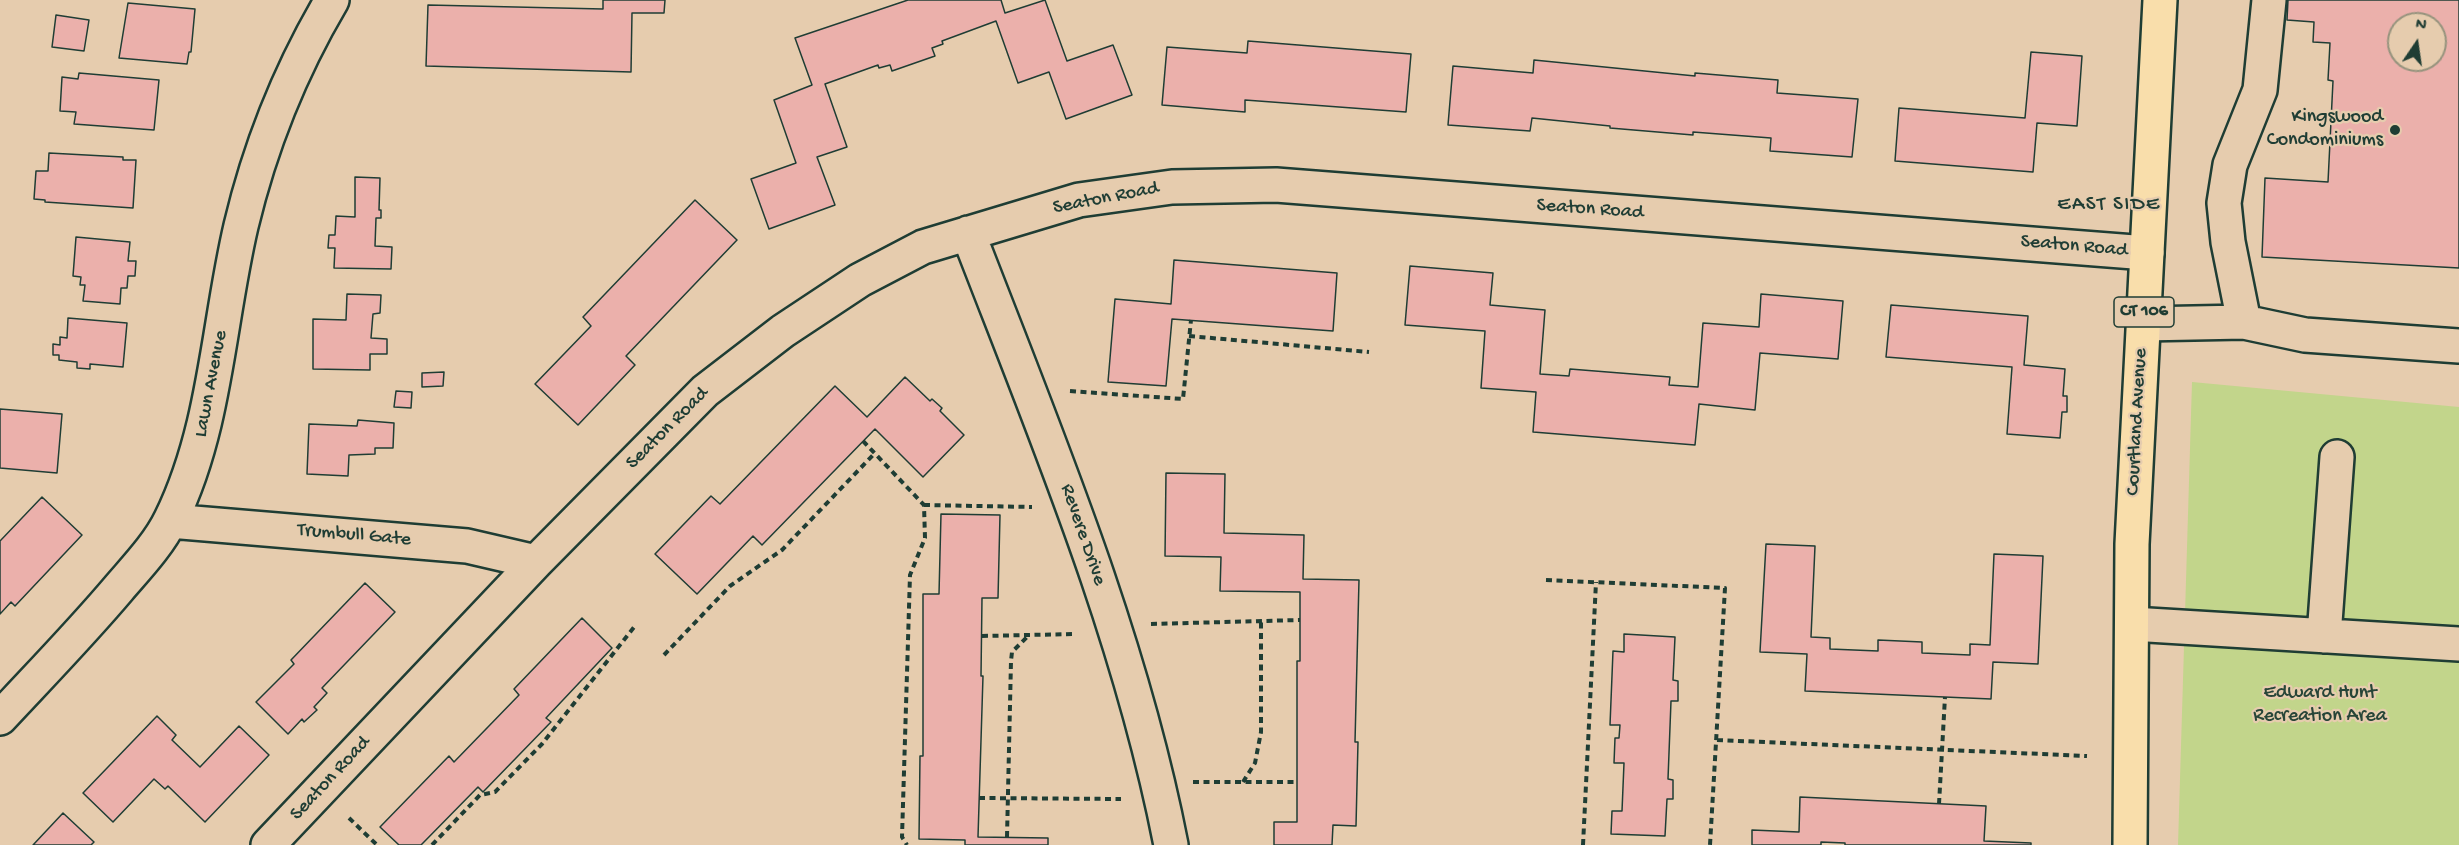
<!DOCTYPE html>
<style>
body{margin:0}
#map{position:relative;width:2459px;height:845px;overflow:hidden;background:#e6ccae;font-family:"Gochi Hand",sans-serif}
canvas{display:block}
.north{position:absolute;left:2387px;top:12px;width:60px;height:60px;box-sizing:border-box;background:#e6ccae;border:2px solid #96937d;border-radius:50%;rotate:13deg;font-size:16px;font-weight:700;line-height:24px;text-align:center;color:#1f3d34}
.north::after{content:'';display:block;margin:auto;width:21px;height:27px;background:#1f3d34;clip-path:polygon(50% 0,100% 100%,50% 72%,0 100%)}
</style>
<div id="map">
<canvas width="2459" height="845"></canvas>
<div class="north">N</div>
</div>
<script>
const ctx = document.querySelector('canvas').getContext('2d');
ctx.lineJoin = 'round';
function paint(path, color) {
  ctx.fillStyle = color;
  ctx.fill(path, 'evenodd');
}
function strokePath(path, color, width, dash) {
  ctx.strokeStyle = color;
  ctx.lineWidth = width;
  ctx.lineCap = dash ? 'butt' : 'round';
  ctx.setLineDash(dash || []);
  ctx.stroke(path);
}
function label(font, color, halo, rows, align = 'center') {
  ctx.font = font + ' "Gochi Hand",sans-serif';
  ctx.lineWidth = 4.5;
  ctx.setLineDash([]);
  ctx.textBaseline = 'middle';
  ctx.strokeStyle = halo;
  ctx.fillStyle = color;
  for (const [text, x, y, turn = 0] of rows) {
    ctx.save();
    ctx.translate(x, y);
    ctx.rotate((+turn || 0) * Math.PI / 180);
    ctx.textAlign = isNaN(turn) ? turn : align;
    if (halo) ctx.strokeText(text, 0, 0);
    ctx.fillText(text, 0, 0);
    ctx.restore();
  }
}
paint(new Path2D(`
 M2192,382l267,25v438h-281z`), '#c2d58b');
const building = new Path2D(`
 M603,0h62l-1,13h-32l-1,59 -205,-6 2,-61 175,4z
 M908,0h93l4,13 40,-13 22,61 46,-16 19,50 -66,24 -17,-47 -31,11 -22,-62 -54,20 1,3 -11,4 3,8 -43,15 -2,-6 -11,3 -1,-3 -53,19 22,63 -30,10 18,48 -66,24 -18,-50 45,-16 -22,-63 38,-15 -17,-47z
 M2288,0h171v268l-197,-11 3,-79 63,4 5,-101 -5,-1 2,-37 -17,-1 1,-20 -27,-2zM2399,24h36v36h-36z
 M128,3l67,6 -4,43h-2l-2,12 -68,-6z
 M56,15l33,5 -5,31 -32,-4z
 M1248,41l163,13 -5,58 -161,-12v12l-83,-7 5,-58 80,6z
 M2031,52l51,4 -5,70 -40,-3 -4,49 -138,-11 4,-53 126,10z
 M1534,60l161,16v-3l83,7 -1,13 81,6 -6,58 -82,-6 1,-13 -78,-6v3l-83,-7v-2l-78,-8 -2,13 -82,-6 5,-59 80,7z
 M79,73l80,7 -5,50 -80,-6 2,-12 -16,-1 2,-34 16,2z
 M49,153l74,4v3h13l-3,48 -88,-6v-2l-11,-1 2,-28h12z
 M355,177l25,1 -1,32h2v8h-5l-1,28 17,1 -1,22 -57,-1 1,-20h-7l1,-13h6l1,-19 19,1z
 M695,200l42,40 -111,116 9,9 -57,60 -43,-41 56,-58 -8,-9z
 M76,237l54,5 -2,19h8l-1,15h-7l-1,12h-6l-1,16 -37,-3 2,-16h-5l1,-8 -8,-1z
 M1174,260l163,13 -4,58 -161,-12 -6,67 -58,-4 7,-83 56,5z
 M1410,266l83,7 -3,32 55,5 -5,64 29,2 1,-7 100,8 -1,8 29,2 5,-64 56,4 2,-33 82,7 -5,58 -78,-6 -5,57 -56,-6 -4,41 -162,-13 3,-40 -55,-4 4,-57 -80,-6z
 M347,294l34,1 -1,18 -7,1 -2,24 16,1v15h-17v16l-57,-1v-50l33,1z
 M1891,305l137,11 -4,49 41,4 -2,27h4v16h-5l-2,26 -53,-4 5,-67 -126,-10z
 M68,318l59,5 -4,44 -33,-3v5l-13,-1v-6l-18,-2v-5h-6v-11l7,1v-8l7,1z
 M444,372l-1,14 -21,1v-14z
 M905,377l25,24 2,-2 10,9 -2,3 24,24 -41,42 -48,-48 -113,116 -9,-9 -56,58 -42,-40 56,-58 9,8 115,-118 32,31z
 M396,391l16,1 -1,16 -17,-1z
 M0,409l62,5 -5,59 -57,-5z
 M358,420l36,3 -1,25h-18v6l-26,1 -1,21 -41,-2 2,-50 48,2z
 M1166,473l59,1 -1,59 80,2 -1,44 56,1 -4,162h3l-2,84 -23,-1 -1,20h-58v-23h23v-161h3v-69l-80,-1 1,-34 -56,-1z
 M42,497l40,38 -67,71 -4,-4 -11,12v-73z
 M941,514l59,1 -2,83h-16l-1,78h2l-5,161 70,1v7h-83v-5l-46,-1 1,-83h3v-162h16z
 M1766,544l49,2 -4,91 19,1v11l48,2v-11l44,2v11l48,2v-11l20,1 4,-91 49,2 -5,108 -45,-2 -2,37 -186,-8 2,-37 -47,-2z
 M365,583l30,29 -73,76 5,5 -13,14 3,3 -13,12 -2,-3 -14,15 -32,-32 38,-38 -3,-4z
 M582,618l30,30 -66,70 5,4 -68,70 -5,-5 -57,58h-22l-19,-18 69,-71 5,6 65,-67 -5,-6z
 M1624,634l51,3 -2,43 5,1v20h-7l-3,78 5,1v19h-6l-2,37 -54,-2 1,-23h10l2,-48h-10l1,-25h4l1,-13h-10l3,-74 11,1z
 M157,716l19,19 -4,5 28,27 39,-41 30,29 -64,67 -37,-36 -3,3 -11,-10 -41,43 -30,-29z
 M1800,797l186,9 -2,35 47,2v2h-186v-2l-24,-1v3h-69v-15l47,2z
 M63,813l31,29 -3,3h-58z`);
paint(building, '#ebb0ab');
strokePath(building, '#1f3d34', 1.5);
const minor = new Path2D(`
 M968,233c77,200 162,401 203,612
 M2244,322l-16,-80 -4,-39 6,-38 30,-75 9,-90
 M2143,324l101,-2 61,13 154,11
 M170,521l297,25 69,16
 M2132,624l327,20
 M2324,636l13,-179
 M0,718c40,-43 81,-85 119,-130 18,-21 40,-44 52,-69 45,-92 47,-195 70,-293 19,-80 49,-155 91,-226
 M268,845l268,-283 169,-171 78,-60 77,-51 63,-33 156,-47 93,-13 104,-2 871,68`);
const major = new Path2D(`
 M2130,845l2,-301 28,-544`);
strokePath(minor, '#1f3d34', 38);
strokePath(major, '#1f3d34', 38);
strokePath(new Path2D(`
 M1189,336l180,16
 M1070,391l113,8 8,-79
 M863,441l61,64 1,33 -15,37 -8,262 5,8
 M924,505l108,2
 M1546,580l179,8 -15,257
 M1151,624l149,-4
 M982,636l93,-2
 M664,655l66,-69 52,-36 92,-96
 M1717,740l370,16
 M1193,782h105
 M1243,782l12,-19 6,-31v-111
 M979,798l142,1
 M1939,804l6,-107
 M349,818l28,27
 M1007,837l4,-176 1,-9 17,-17
 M432,845l48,-50 15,-3 47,-48 93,-118
 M1583,845l13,-263`), '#1f3d34', 4, [6, 4.5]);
strokePath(minor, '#e6ccae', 33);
strokePath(major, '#f9deab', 33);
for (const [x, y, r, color] of [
 [2395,130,6,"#1f3d34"]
]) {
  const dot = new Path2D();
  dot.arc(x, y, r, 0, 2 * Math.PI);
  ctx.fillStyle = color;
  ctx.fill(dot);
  strokePath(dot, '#e6ccae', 2);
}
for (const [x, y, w] of [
 [2144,312,60]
]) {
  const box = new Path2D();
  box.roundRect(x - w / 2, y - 15, w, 30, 4.5);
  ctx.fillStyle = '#e6ccae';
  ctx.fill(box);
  strokePath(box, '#1f3d34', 1.5);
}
label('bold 18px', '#1f3d34', null, [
 ["CT 106",2144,312]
]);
label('20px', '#1f3d34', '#e6ccae', [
 ["Kingswood",2383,118],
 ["Condominiums",2383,141]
], 'right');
label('20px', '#1f3d34', '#e6ccae', [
 ["Seaton Road",1106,199,-11],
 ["Seaton Road",1590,210,4],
 ["Seaton Road",2074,247,5],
 ["Lawn Avenue",212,384,-79],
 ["Courtland Avenue",2138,422,-87],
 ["Seaton Road",668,429,-45],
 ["Revere Drive",1082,535,71],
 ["Trumbull Gate",354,536,5],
 ["Seaton Road",331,779,-47]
]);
label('20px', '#274538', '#e6ccae', [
 ["Edward Hunt",2320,694],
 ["Recreation Area",2320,717]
]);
ctx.letterSpacing = '1.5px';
label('21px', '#1f3d34', '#e6ccae', [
 ["EAST SIDE",2109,206]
]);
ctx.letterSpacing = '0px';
</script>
